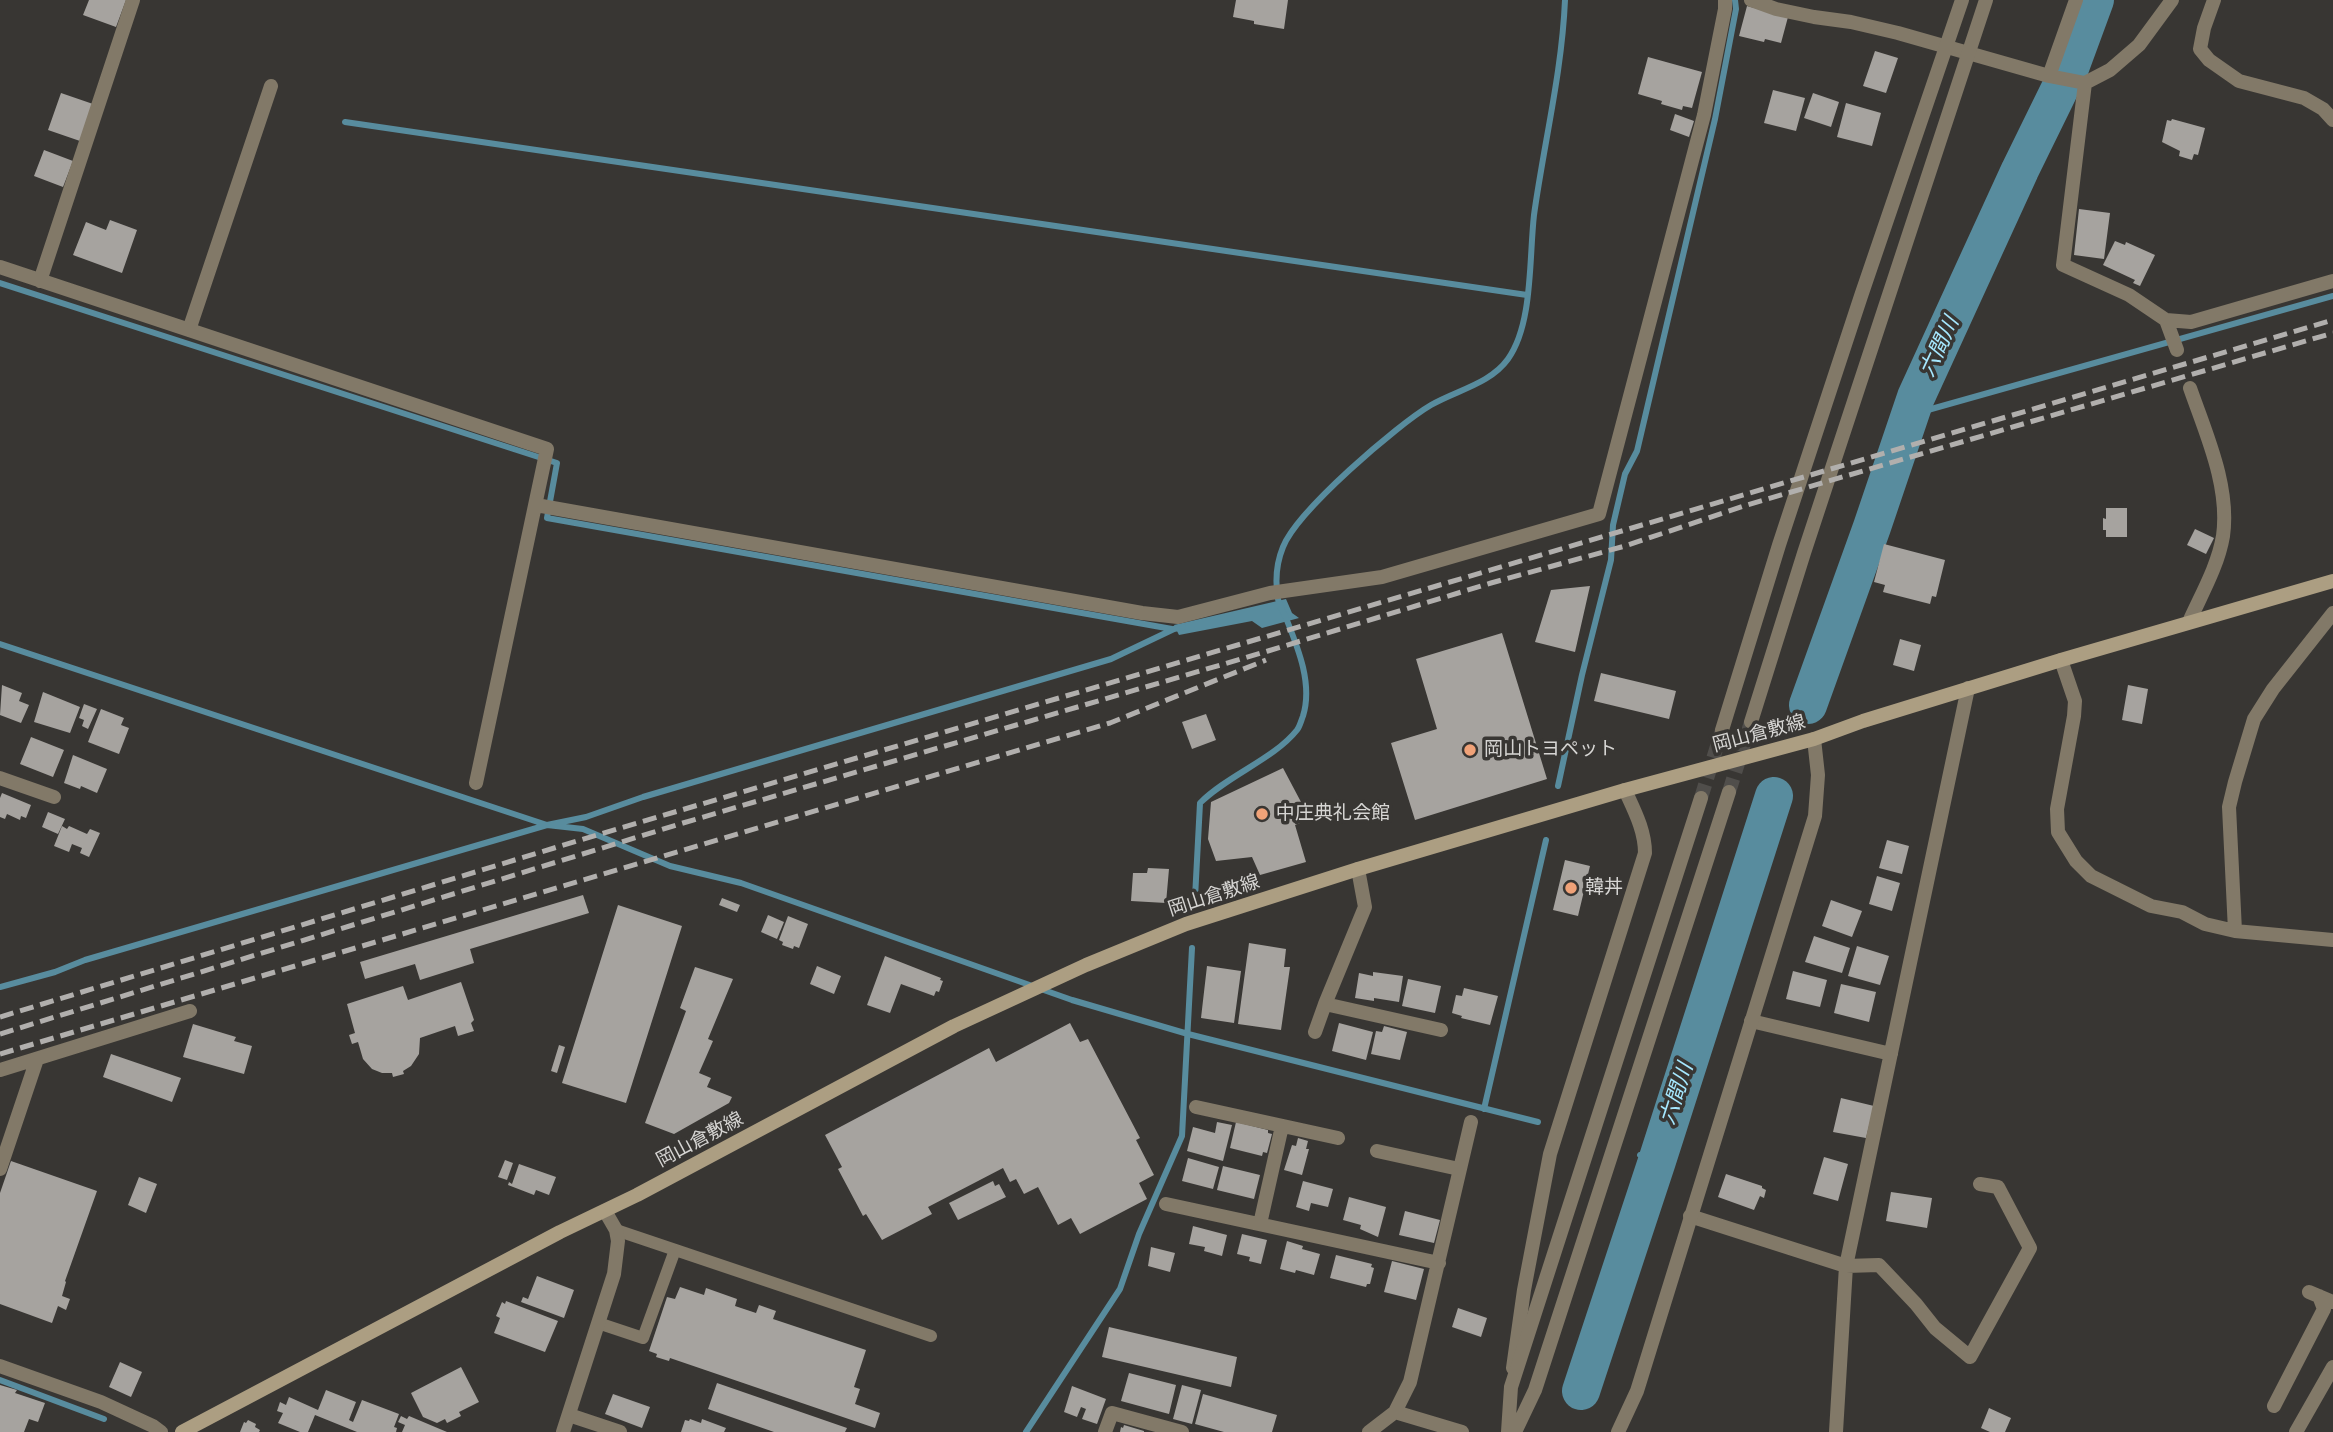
<!DOCTYPE html>
<meta charset="utf-8">
<style>
body{margin:0}
canvas{display:block;background:#383633}
</style>
<canvas width="2333" height="1432"></canvas>
<script>
const ctx = document.querySelector('canvas').getContext('2d');
ctx.lineJoin = 'round';
function paint(path, color) {
  ctx.fillStyle = color;
  ctx.fill(path, 'evenodd');
}
function strokePath(path, color, width, dash) {
  ctx.strokeStyle = color;
  ctx.lineWidth = width;
  ctx.lineCap = dash ? 'butt' : 'round';
  ctx.setLineDash(dash || []);
  ctx.stroke(path);
}
function label(font, color, halo, rows, align = 'center') {
  ctx.font = font + ' "Open Sans","Noto Sans JP",sans-serif';
  ctx.lineWidth = 7;
  ctx.setLineDash([]);
  ctx.textBaseline = 'middle';
  ctx.strokeStyle = halo;
  ctx.fillStyle = color;
  for (const [text, x, y, turn = 0] of rows) {
    ctx.save();
    ctx.translate(x, y);
    ctx.rotate((+turn || 0) * Math.PI / 180);
    ctx.textAlign = isNaN(turn) ? turn : align;
    if (halo) ctx.strokeText(text, 0, 0);
    ctx.fillText(text, 0, 0);
    ctx.restore();
  }
}
paint(new Path2D(`
 M1286,599l6,14 7,5 -37,10 -10,-7 -73,14 -5,-10z`), '#588c9e');
strokePath(new Path2D(`
 M345,122l1182,173
 M0,283l557,180 -10,55 625,111
 M1910,415l423,-119
 M0,644l547,181 36,4 87,37 71,17 331,117 116,34 350,88
 M1558,786l24,-111 29,-115 2,-35 12,-51 12,-23 78,-332 21,-110 -1,-9
 M1195,898l5,-95c28,-28 74,-44 97,-73 3,-4 4,-9 6,-14 10,-32 -5,-68 -17,-98 -3,-6 -7,-13 -8,-19 -3,-18 -2,-35 5,-52 14,-36 114,-122 148,-142 26,-15 59,-21 77,-46 25,-35 21,-100 26,-144 10,-72 28,-143 31,-215
 M0,987l55,-15 30,-12 462,-135 39,-8 57,-20 468,-138 63,-30 9,-2
 M1484,1109l62,-269
 M1640,1155l17,6
 M0,1380l104,39
 M1026,1432l94,-143 19,-55 43,-98 10,-188`), '#588c9e', 6);
strokePath(new Path2D(`
 M1808,705l64,-178 44,-130 104,-227 50,-102 25,-68
 M1581,1391l76,-230 117,-365`), '#588c9e', 38);
paint(new Path2D(`
 M89,0h37l-10,27 -33,-12z
 M1236,0h52l-4,29 -30,-5v-3l-21,-4z
 M1747,6l41,11 -7,26 -16,-4 -1,3 -25,-6z
 M1875,51l23,7 -12,35 -23,-7z
 M1648,57l54,15 -10,36 -9,-2 -1,4 -21,-6 1,-3 -24,-7z
 M1773,90l32,8 -9,33 -32,-8z
 M61,93l32,11 -13,37 -32,-11z
 M1813,93l26,9 -8,25 -27,-9z
 M1846,103l35,10 -9,33 -35,-9z
 M1675,114l19,7 -5,16 -19,-7z
 M2172,119l33,9 -7,27 -4,-1 -2,6 -13,-4 1,-5 -18,-9 5,-22 4,1z
 M44,150l29,11 -10,26 -29,-11z
 M2079,209l31,4 -6,46 -30,-4z
 M110,220l27,10 -15,43 -49,-18 13,-33 20,8z
 M2115,241l10,4 1,-3 29,13 -15,31 -7,-3 2,-3 -32,-15z
 M2106,508h21v29h-21v-7h-3v-12l3,1z
 M2195,529l19,9 -8,16 -19,-9z
 M1884,544l61,16 -9,37 -4,-1 -2,8 -47,-12 2,-7 -11,-3z
 M1590,586l-15,66 -40,-10 16,-52z
 M1502,633l45,146 -132,41 -24,-77 46,-14 -21,-70z
 M1900,639l21,6 -7,26 -21,-6z
 M1601,673l75,18 -7,28 -75,-18z
 M2,685l20,8 -3,8 10,4 -8,18 -21,-8z
 M2128,685l20,4 -6,35 -20,-4z
 M43,692l37,15 -10,26 -36,-11z
 M84,704l13,5 -9,20 -6,-3 2,-6 -5,-2z
 M101,709l23,9 -3,7 8,3 -10,26 -31,-12z
 M1206,714l10,26 -24,9 -10,-27z
 M31,737l33,13 -11,27 -33,-13z
 M73,755l34,14 -10,24 -16,-7 -1,3 -16,-6z
 M1283,768l27,51 -15,6 11,37 -46,13 -8,-18 -36,4 -8,-22 3,-37z
 M2,793l29,12 -5,13 -5,-2 -1,4 -13,-6 -2,5 -5,-2v-19z
 M48,812l17,7 -7,15 -16,-7z
 M62,826l5,3 2,-3 18,8 3,-5 10,4 -11,24 -9,-4 2,-5 -10,-4 -3,8 -15,-6z
 M1887,840l22,6 -7,28 -23,-6z
 M1565,860l25,6 -12,50 -25,-6z
 M1148,868l21,1 -3,34 -35,-2 2,-28h14z
 M1877,876l23,7 -8,28 -23,-7z
 M583,895l6,18 -119,36 4,14 -54,17 -5,-16 -50,15 -5,-17z
 M722,898l18,7 -3,7 -18,-7z
 M1831,900l31,11 -10,26 -30,-11z
 M618,905l64,21 -56,177 -64,-20z
 M768,915l16,7 -7,17 -16,-7z
 M788,916l20,8 -9,24 -5,-2 -1,3 -11,-4 1,-3 -4,-2z
 M1814,936l36,12 -8,25 -37,-11z
 M1249,943l37,6 -2,18h6l-9,63 -43,-6z
 M1857,946l32,10 -9,29 -32,-9z
 M885,956l56,22 -1,2 3,1 -4,11 -3,-1 -2,5 -33,-12 -11,29 -23,-8z
 M817,966l24,10 -7,18 -24,-10z
 M1207,966l34,5 -7,52 -33,-5z
 M695,967l38,12 -25,60 5,2 -14,32 12,5 -4,9 25,10 -3,6 -55,31 -29,-11 41,-112 -6,-3z
 M1793,971l34,9 -7,27 -34,-8z
 M1373,972l30,4 -4,26 -25,-4v3l-19,-3 4,-25 14,3z
 M1408,979l33,7 -6,27 -33,-7z
 M461,982l13,38 -3,3 3,8 -16,5 -3,-10 -35,12 -1,16 -8,12 -8,5 1,3 -11,3 -1,-4h-10l-10,-4 -9,-10 -5,-17 -6,2 -3,-9 6,-2 -8,-29 56,-18 5,14z
 M1841,984l35,8 -7,30 -35,-9z
 M1464,988l34,8 -8,29 -29,-7 1,-2 -10,-3 4,-18 6,1z
 M1070,1023l10,19 8,-3 52,99 -4,2 18,35 -15,8 8,16 -67,35 -9,-16 -13,7 -20,-38 -14,7 -8,-15 -6,3 -7,-14 -75,39 4,7 -50,26 -16,-26 -3,2 -25,-47 4,-2 -17,-32 164,-87 7,14z
 M1339,1023l34,9 -7,28 -34,-9z
 M193,1024l43,13 -2,4 18,5 -8,28 -61,-17z
 M1384,1026l23,6 -7,28 -29,-6 5,-23 6,1z
 M559,1045l6,2 -8,26 -6,-2z
 M111,1054l70,24 -9,24 -69,-25z
 M1841,1098l33,8 -8,32 -33,-6z
 M1217,1122l15,3 -9,36 -36,-10 6,-24 22,6z
 M1236,1122l32,8v3l4,1 -5,19 -4,-1 -1,4 -32,-8z
 M1298,1138l10,3 -2,8h3l-7,26 -18,-5 8,-25 4,1z
 M1824,1157l24,7 -10,37 -25,-7z
 M1188,1158l31,9 -6,22 -31,-8z
 M505,1160l8,3 -6,17 -9,-3z
 M11,1161l86,30 -32,90 1,1 -4,14 8,3 -4,11 -8,-4 -6,17 -52,-19v-111z
 M519,1164l37,13 -7,18 -13,-5 -2,5 -26,-10 1,-3 3,2z
 M1223,1166l37,9 -6,24 -37,-9z
 M1726,1174l36,12v2l4,2 -2,8 -4,-2 -6,14 -36,-13z
 M139,1177l18,7 -11,29 -18,-8z
 M993,1181l2,5 4,-2 7,13 -48,23 -9,-17z
 M1303,1181l30,8 -5,18 -17,-4 -2,8 -13,-4z
 M1891,1192l41,6 -5,30 -41,-7z
 M1349,1197l37,10 -8,30 -18,-8 1,-4 -18,-5z
 M1405,1211l35,9 -6,23 -35,-8z
 M1193,1226l34,9 -5,21 -18,-5 1,-4 -16,-3z
 M1242,1234l25,6 -6,24 -12,-3 1,-4 -13,-3z
 M1287,1241l16,5 -1,3 18,5 -6,21 -18,-5 -1,3 -15,-4z
 M1151,1247l24,6 -5,19 -22,-6z
 M1336,1255l36,9 -1,3 3,1 -4,16h-3l-1,3 -36,-9z
 M1392,1261l32,8 -8,31 -32,-8z
 M537,1276l37,14 -10,28 -43,-16 2,-5 5,2z
 M680,1287l24,8 2,-7 31,11 -2,7 21,7 3,-8 17,6 -3,8 93,31 -12,37 6,2 -5,15 25,9 -5,15 -205,-70 -1,3 -13,-4 1,-3 -8,-3 18,-54 8,2z
 M506,1301l52,20 -13,31 -51,-19 6,-15 -4,-2 6,-14 3,2z
 M1458,1308l29,10 -6,19 -29,-10z
 M1109,1327l128,30 -6,30 -129,-30z
 M120,1362l22,10 -11,25 -22,-10z
 M461,1367l18,35 -20,10 2,4 -14,7 -2,-4 -8,4 -14,-6 -12,-24z
 M1129,1373l47,12 -7,29 -48,-13z
 M717,1383l130,45 -2,4h-71l-66,-23z
 M0,1385l17,5 -2,3 30,10 -7,19 -9,-3 -5,13h-24z
 M1182,1385l19,5 -9,34 -19,-5z
 M1072,1386l34,13 -9,25 -15,-5 4,-10 -5,-2 -4,10 -13,-5z
 M326,1390l30,12 -7,18 4,2 9,-22 37,14 -5,13 3,1 -1,4h-39l-42,-17 -7,17h-8l-22,-9 5,-10 -6,-2 3,-9 6,3 3,-8 29,13z
 M613,1394l37,13 -8,21 -37,-14z
 M1203,1394l74,21 -5,17h-48l-29,-8z
 M1989,1408l22,10 -6,14h-15l-9,-4z
 M401,1416l6,3 2,-3 38,16h-45l3,-7 -7,-3z
 M690,1419l11,4 1,-4 24,9 -2,4h-43l4,-12 4,1z
 M248,1420l8,4 -1,3 5,3 -1,2h-19l4,-10 2,1z
 M1124,1425l20,6v1h-24l1,-5 2,1z`), '#a6a39f');
strokePath(new Path2D(`
 M1729,792l22,-70
 M1701,798l21,-68`), '#504e4b', 14, [14, 7]);
strokePath(new Path2D(`
 M616,1230l315,106
 M598,1323l45,15 32,-88`), '#827968', 12);
strokePath(new Path2D(`
 M1751,0l25,9 38,8 37,5 47,11 151,43 36,7 25,-13 29,-25 33,-45
 M2214,0l-10,28 -4,21 9,11 30,21 65,17 19,11 10,11
 M2049,76l27,-76
 M2085,83l-22,182 66,30 37,25 11,30
 M0,267l547,182 -71,334
 M40,281l93,-281
 M2166,320l25,2 142,-41
 M189,330l82,-244
 M536,505l606,108 36,4 92,-24 112,-16 217,-63 105,-399 21,-106v-9
 M2189,622c12,-27 29,-56 34,-86 7,-50 -17,-102 -33,-148
 M2061,660l14,41 -1,15 -17,93 1,23 18,29 15,15 60,30 31,6 23,12 30,7 98,9
 M0,778l54,19
 M1358,869l7,38 -40,97 116,26
 M2235,931l-6,-124 6,-25 19,-63 19,-30 60,-76
 M1751,1021l140,33
 M1315,1032l10,-28
 M0,1070l190,-59
 M1196,1107l142,31
 M1377,1151l82,18
 M0,1169l37,-110
 M1166,1204l273,59
 M1690,1216l156,50 33,-1 37,39 19,24 35,29 60,-109 -32,-61 -18,-3
 M1260,1224l22,-98
 M2309,1292l24,10
 M0,1366l101,36 52,24 8,6
 M1513,1368l11,-78 26,-136 95,-301c0,-23 -11,-43 -20,-63
 M2274,1406l50,-97 -5,-13
 M1395,1412l15,-30 61,-260
 M569,1415l51,17
 M1105,1432l7,-19 70,19
 M1369,1432l26,-20 67,20
 M1836,1432l10,-166 122,-578
 M2296,1432l37,-65`), '#827968', 14);
strokePath(new Path2D(`
 M1751,722l53,-169 182,-553
 M1722,730l57,-185 82,-249 101,-296
 M563,1432l51,-158 4,-33 -2,-11 -11,-19
 M1508,1432l3,-45 190,-589
 M1515,1432l20,-42 194,-598
 M1618,1432l19,-41 178,-575 3,-41 -4,-36`), '#827968', 14);
strokePath(new Path2D(`
 M182,1432l378,-200 77,-37 317,-169 132,-61 100,-41 172,-55 267,-79 189,-51 49,-18 198,-61 272,-79`), '#ac9e82', 14);
strokePath(new Path2D(`
 M0,1017l577,-176 1756,-521
 M0,1034l683,-211 585,-172 223,-68 134,-37 122,-41 586,-172
 M0,1054l1110,-331 156,-63`), '#b1afad', 5, [14, 7]);
for (const [x, y, r, color] of [
 [1470,750,7,"#f0a278"],
 [1262,814,7,"#f0a278"],
 [1571,888,7,"#f0a278"]
]) {
  const dot = new Path2D();
  dot.arc(x, y, r, 0, 2 * Math.PI);
  ctx.fillStyle = color;
  ctx.fill(dot);
  strokePath(dot, '#383633', 2.5);
}
label('19px', '#d6d5d3', '#383633', [
 ["岡山倉敷線",1759,734,-15],
 ["岡山倉敷線",1214,896,-18],
 ["岡山倉敷線",700,1140,-28]
]);
label('19px', '#d6d5d3', '#383633', [
 ["岡山トヨペット",1484,750],
 ["中庄典礼会館",1276,814],
 ["韓丼",1585,888]
], 'left');
label('italic 21px', '#a6e8ff', '#383633', [
 ["六間川",1940,347,-65],
 ["六間川",1677,1094,-72]
]);
</script>
